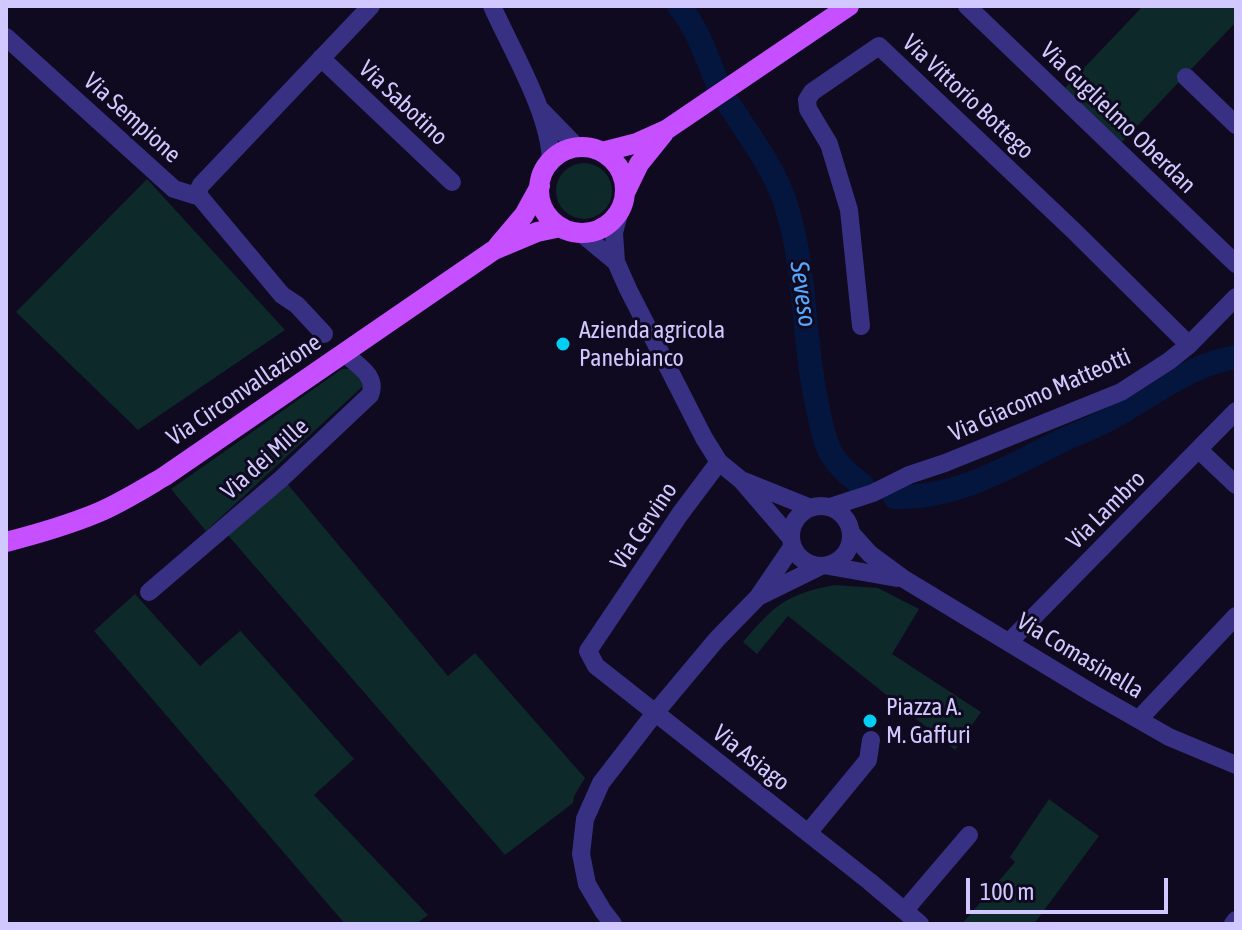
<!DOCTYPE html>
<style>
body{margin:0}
#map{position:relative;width:1242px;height:930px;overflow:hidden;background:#0f0a1f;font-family:"Asap Condensed",sans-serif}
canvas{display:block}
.frame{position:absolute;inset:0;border:8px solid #d1c8ff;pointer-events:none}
.scale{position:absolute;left:966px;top:878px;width:202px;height:36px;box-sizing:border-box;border:4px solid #d1c8ff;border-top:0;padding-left:10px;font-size:24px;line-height:28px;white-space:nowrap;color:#d1c8ff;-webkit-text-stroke:6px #0f0a1f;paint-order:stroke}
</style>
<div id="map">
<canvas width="1242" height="930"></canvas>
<div class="frame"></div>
<div class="scale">100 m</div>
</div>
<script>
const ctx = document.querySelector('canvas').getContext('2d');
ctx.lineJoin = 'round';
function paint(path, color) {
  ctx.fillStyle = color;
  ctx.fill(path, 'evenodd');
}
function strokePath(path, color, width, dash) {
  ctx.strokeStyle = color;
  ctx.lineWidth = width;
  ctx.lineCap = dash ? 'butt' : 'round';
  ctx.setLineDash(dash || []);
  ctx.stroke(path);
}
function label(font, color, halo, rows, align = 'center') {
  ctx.font = font + ' "Asap Condensed",sans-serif';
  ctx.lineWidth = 6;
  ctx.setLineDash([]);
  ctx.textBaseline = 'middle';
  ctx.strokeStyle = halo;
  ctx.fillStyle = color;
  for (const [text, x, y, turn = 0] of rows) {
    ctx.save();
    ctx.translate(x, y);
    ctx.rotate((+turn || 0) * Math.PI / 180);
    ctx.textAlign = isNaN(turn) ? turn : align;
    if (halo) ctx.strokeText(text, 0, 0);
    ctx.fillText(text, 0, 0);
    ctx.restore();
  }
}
paint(new Path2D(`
 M1143,6h93v16l-114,120 -57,-54z
 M556 191a28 28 0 1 1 56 0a28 28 0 1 1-56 0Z
 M147,179l138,151 -147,100 -122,-118z
 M342,369h9l11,11 1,6 -157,145 -35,-42z
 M285,481l163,195 27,-23 110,125 -11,18 -1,7 -68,52 -279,-322z
 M834,585l44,3 41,21 -27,45 89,58 -26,38 -167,-134 -31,38 -14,-12c32,-37 41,-47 91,-57z
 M135,594l65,72 40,-35 -2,-3 116,131 -40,36 114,120 -12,9h-71l-251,-293z
 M1049,799l50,37 -65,88h-72l53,-62 -5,-5z`), '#0d292a');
strokePath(new Path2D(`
 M679,6c21,26 25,46 38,76
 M728,103c24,37 50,70 61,112 18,64 14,130 29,194 3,15 6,32 14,46 8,12 19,22 30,30
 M895,497c60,2 114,-30 166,-56 22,-10 46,-19 66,-32 35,-21 67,-45 109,-52`), '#04163e', 24);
strokePath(new Path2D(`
 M492,6c20,45 58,107 59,156
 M967,6l269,258
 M6,37l168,152 26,8 82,98 15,10 27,29
 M321,58l131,124
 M1186,77l50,48
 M540,109l38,39
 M200,197l-2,-6 3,-6 170,-179
 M619,213l-5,20 2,29 12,27 76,149 15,24 22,18 49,57
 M581,233l35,29
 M861,326l-12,-116 -20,-66 -21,-35 -1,-9 5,-8 67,-46 195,185 115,114
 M1199,450l37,35
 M719,462l-39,52 -92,137 8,15 273,215 51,43
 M744,481l67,27
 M791 536a30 30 0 1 1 60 0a30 30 0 1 1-60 0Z
 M830,507l43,-14 36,-18 36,-12 176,-71 48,-31 20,-16 47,-48
 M851,533l19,21 34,25 188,114 77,44 67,28
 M829,566l68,12
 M149,592l132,-113 89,-84c8,-19 -13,-30 -26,-42
 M760,596l59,-29
 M1009,642l227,-231
 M1139,719l97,-103
 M808,833l60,-73 3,-20
 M905,910l64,-75
 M613,924l-10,-13 -16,-27 -6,-30 4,-35 16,-36 54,-70 62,-74 41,-42 34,-50
 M1233,924l3,-4`), '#383083', 18);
strokePath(new Path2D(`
 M539 190a43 43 0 1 1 86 0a43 43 0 1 1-86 0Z
 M602,152l35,-9 29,-13 183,-124
 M625,193l14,-29 25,-31
 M497,247l27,-32 16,-29
 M6,542c31,-8 62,-17 91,-29 24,-10 46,-24 68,-37l329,-226 43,-18 24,-5`), '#c64fff', 20);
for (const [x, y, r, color] of [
 [563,344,8,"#00cff3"],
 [870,721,8,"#00cff3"]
]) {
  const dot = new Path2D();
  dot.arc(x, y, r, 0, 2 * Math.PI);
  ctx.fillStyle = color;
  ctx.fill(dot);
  strokePath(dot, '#0f0a1f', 3);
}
label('24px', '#d1c8ff', '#0f0a1f', [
 ["Via Vittorio Bottego",968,97,43],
 ["Via Sabotino",403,103,43],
 ["Via Sempione",132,118,42],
 ["Via Guglielmo Oberdan",1118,118,44],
 ["Via Circonvallazione",244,390,-34],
 ["Via Giacomo Matteotti",1040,395,-24],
 ["Via dei Mille",265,459,-42],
 ["Via Lambro",1106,510,-45],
 ["Via Cervino",644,526,-56],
 ["Via Comasinella",1080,656,31],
 ["Via Asiago",751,758,38]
]);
label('24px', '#d1c8ff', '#0f0a1f', [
 ["Azienda agricola",579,330],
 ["Panebianco",579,358],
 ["Piazza A.",886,707],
 ["M. Gaffuri",886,735]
], 'left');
label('italic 26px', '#56a8ff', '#0f0a1f', [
 ["Seveso",803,294,82]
]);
</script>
